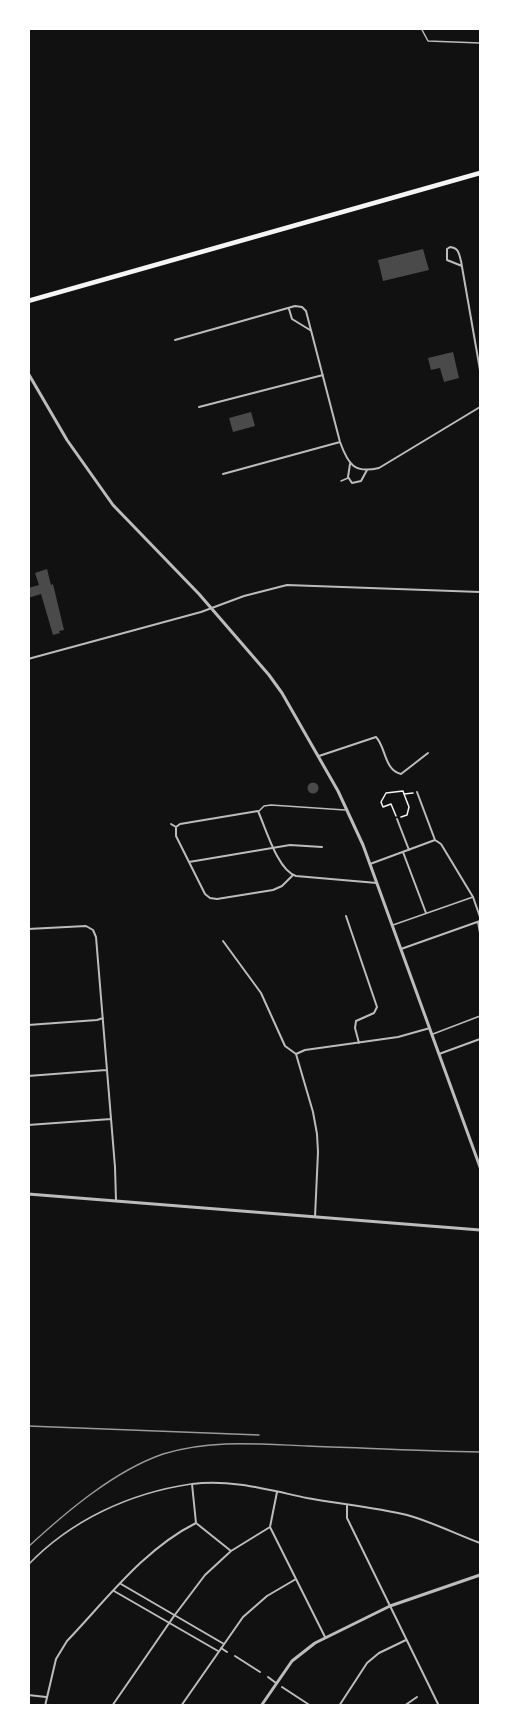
<!DOCTYPE html>
<style>
body{margin:0}
#map{position:relative;width:509px;height:1734px;overflow:hidden;background:#111;font-family:"Varela Round",sans-serif}
canvas{display:block}
.frame{position:absolute;inset:0;border:30px solid #fff;pointer-events:none}
</style>
<div id="map">
<canvas width="509" height="1734"></canvas>
<div class="frame"></div>
</div>
<script>
const ctx = document.querySelector('canvas').getContext('2d');
ctx.lineJoin = 'round';
function paint(path, color) {
  ctx.fillStyle = color;
  ctx.fill(path, 'evenodd');
}
function strokePath(path, color, width, dash) {
  ctx.strokeStyle = color;
  ctx.lineWidth = width;
  ctx.lineCap = dash ? 'butt' : 'round';
  ctx.setLineDash(dash || []);
  ctx.stroke(path);
}
paint(new Path2D(`
 M423,249l6,21 -46,11 -5,-21z
 M453,352l6,26 -15,4 -4,-14 -9,2 -3,-12z
 M251,412l4,14 -22,6 -4,-14z
 M47,569l4,16 2,-1 11,46 -5,1 1,2 -7,2 -12,-41 -13,4v-10l11,-3 -4,-12z
 M307.5 788a5.5 5.5 0 1 1 11 0a5.5 5.5 0 1 1-11 0Z`), '#4a4a4a');
strokePath(new Path2D(`
 M396,816l-5,-12 -8,3 -2,-5 5,-9 17,-2 1,3
 M401,817l6,-2 2,-8 -5,-13 9,-1`), '#f5f5f5', 1.5);
strokePath(new Path2D(`
 M421,28l7,13 52,2
 M341,481l7,-3
 M259,811l5,-5 7,-1 74,5
 M393,925l80,-28
 M433,1034l47,-18
 M28,1565c43,-45 102,-72 163,-81`), '#bcbcbc', 1.5);
strokePath(new Path2D(`
 M462,266l-15,-6v-11l3,-2c9,1 9,7 11,14l19,109
 M289,309l3,10 18,11
 M175,340l120,-34 7,1 4,4 34,131c8,22 14,32 39,26l101,-61
 M199,407l124,-32
 M350,464l-2,13 4,6 9,-2 6,-11
 M223,474l117,-32
 M28,659l173,-47 43,-16 43,-11 193,7
 M319,756l57,-19c10,10 8,33 25,37l27,-21
 M417,792l18,48 6,4 32,53 7,20
 M397,819l12,31
 M171,824l5,3 4,-3 78,-13c8,18 20,60 38,65l81,7
 M176,828v8l29,58 5,4 7,1 56,-9 9,-4 11,-11
 M403,852l23,61
 M189,862l101,-17 32,2
 M370,864l65,-24
 M346,916l31,91 -3,6 -18,8 -1,7 4,15
 M478,922l2,11
 M28,929l58,-3 7,4 3,7 19,230 1,34
 M223,941l38,52 24,53 11,8
 M401,949l79,-28
 M28,1025l69,-5 6,-2
 M296,1054l17,58 4,22 1,18 -3,65
 M296,1054l9,-4 93,-13 32,-9
 M439,1054l41,-15
 M28,1076l78,-6
 M28,1125l83,-6
 M277,1492l-7,35 55,110
 M347,1506v12l92,188
 M231,1551l-35,-28 -4,-39c39,-5 77,6 115,14 33,6 67,9 100,17 25,7 49,19 73,28
 M121,1584l103,60
 M114,1591l104,60
 M221,1648l6,4
 M235,1656l25,16
 M268,1677l8,6
 M282,1687l29,19
 M28,1695l18,2
 M45,1706l11,-47 11,-18c40,-42 77,-92 129,-118
 M112,1706l62,-90 31,-41 26,-24 39,-24
 M181,1706l62,-89 24,-21 29,-17
 M339,1706l28,-43 12,-10 27,-13
 M404,1706l13,-9`), '#bcbcbc', 2);
strokePath(new Path2D(`
 M28,373l39,67 46,65 86,89 70,81 13,18 56,98 25,54 117,322
 M28,1194l452,36
 M261,1706l31,-45 23,-18 75,-37 90,-31`), '#bcbcbc', 3);
strokePath(new Path2D(`
 M28,301l452,-128`), '#f5f5f5', 4.5);
strokePath(new Path2D(`
 M28,1426l231,9
 M28,1547c38,-35 86,-76 135,-93 47,-15 96,-10 144,-8 58,2 116,5 173,6`), '#9a9a9a', 1.5);
</script>
